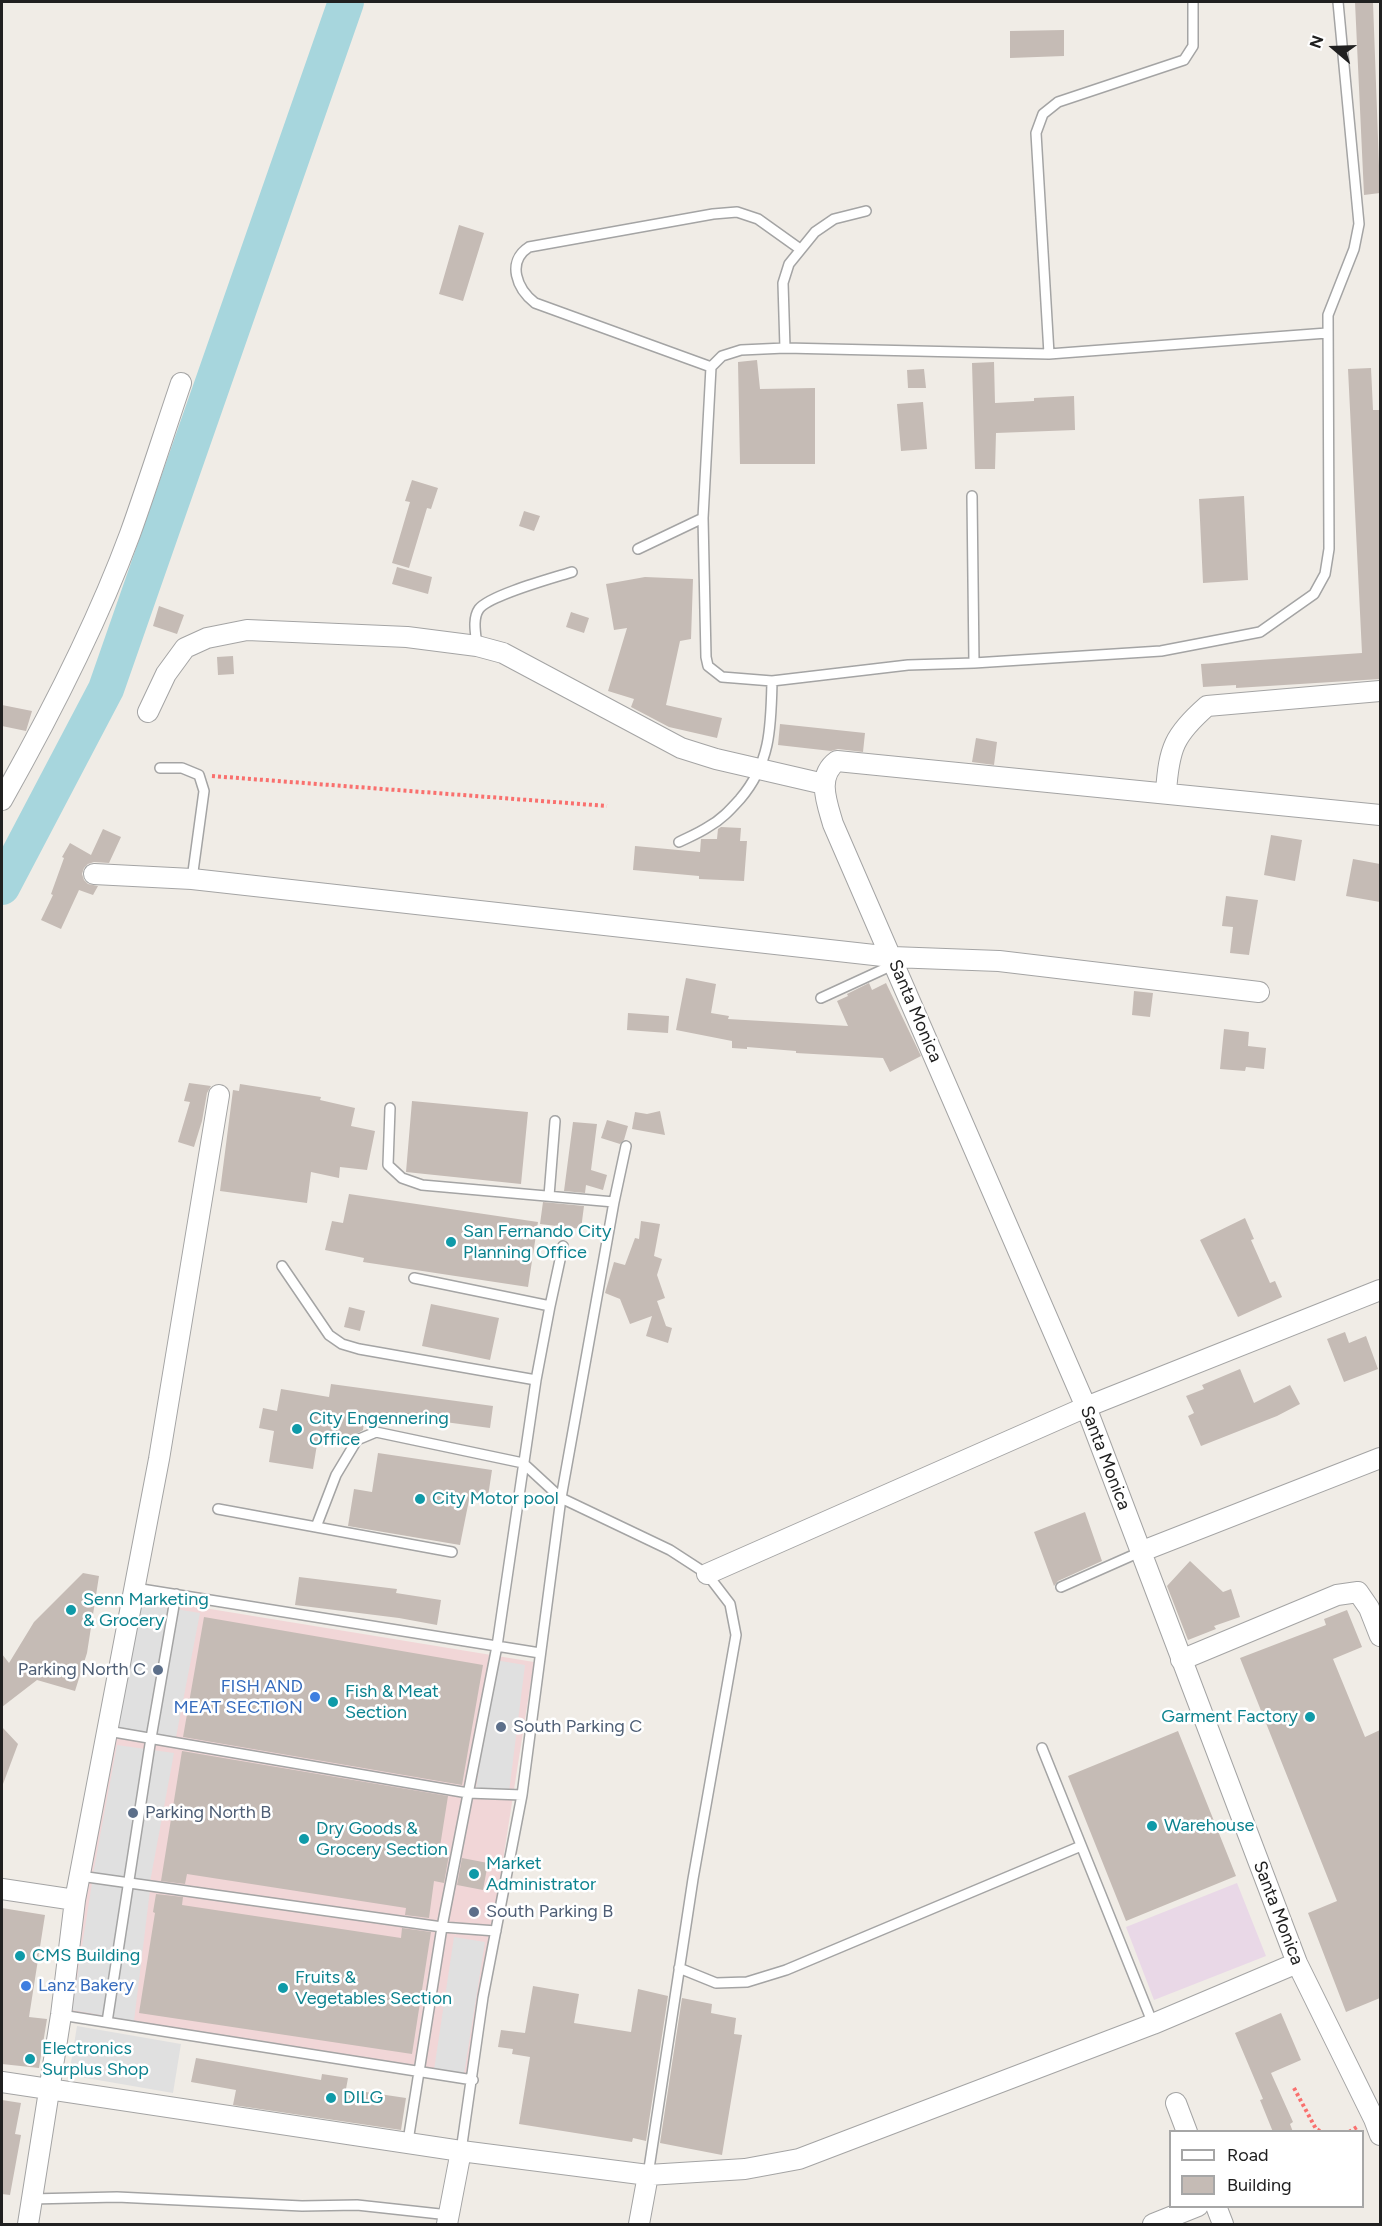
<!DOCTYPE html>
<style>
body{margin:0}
#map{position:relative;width:1382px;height:2226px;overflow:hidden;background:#f0ece6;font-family:Figtree,sans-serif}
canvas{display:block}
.frame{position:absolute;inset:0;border:3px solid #202020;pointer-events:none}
.legend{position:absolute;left:1169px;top:2130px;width:195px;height:78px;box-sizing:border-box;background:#fff;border:2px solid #a6a6a6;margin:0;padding:8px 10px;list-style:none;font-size:18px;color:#202020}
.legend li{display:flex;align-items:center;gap:12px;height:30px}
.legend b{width:30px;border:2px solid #a6a6a6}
.north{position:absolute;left:1304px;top:18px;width:60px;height:60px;-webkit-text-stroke:4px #fff;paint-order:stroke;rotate:289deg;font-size:16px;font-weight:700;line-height:24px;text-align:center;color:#202020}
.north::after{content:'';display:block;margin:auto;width:21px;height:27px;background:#202020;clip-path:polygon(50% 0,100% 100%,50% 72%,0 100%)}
</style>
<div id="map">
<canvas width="1382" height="2226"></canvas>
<div class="frame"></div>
<ul class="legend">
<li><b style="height:8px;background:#fff"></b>Road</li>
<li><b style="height:16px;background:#c5bbb5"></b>Building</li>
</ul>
<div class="north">N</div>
</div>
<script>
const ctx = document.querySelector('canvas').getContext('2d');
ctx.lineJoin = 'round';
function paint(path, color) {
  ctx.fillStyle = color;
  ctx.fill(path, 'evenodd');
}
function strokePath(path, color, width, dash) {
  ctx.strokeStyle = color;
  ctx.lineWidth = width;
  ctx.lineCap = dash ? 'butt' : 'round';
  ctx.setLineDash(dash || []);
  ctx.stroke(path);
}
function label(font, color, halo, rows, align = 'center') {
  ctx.font = font + ' Figtree,sans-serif';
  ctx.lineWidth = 5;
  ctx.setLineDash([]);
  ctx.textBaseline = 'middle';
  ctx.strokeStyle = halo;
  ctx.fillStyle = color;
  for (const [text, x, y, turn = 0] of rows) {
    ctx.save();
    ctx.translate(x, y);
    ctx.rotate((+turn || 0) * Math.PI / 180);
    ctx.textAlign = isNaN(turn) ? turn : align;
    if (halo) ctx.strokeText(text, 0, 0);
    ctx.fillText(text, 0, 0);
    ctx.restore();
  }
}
paint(new Path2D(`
 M137,1597l397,65 -65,415 -404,-64z`), '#f1d6d7');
paint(new Path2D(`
 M1237,1883l29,73 -112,44 -28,-73z`), '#e9d8e7');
paint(new Path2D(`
 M139,1603l61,10 -24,124 -58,-9z
 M495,1660l30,5 -16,127 -33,-3z
 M117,1745l57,8 -24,129 -57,-8z
 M92,1883l58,7 -16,131 -62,-11z
 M454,1937l31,5 -21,132 -30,-4z
 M77,2026l104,18 -8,49 -104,-18z`), '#e0e0e0');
strokePath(new Path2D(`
 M2,887l104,-198 240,-687`), '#a7d6dd', 36);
paint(new Path2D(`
 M1355,2h18l7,191 -16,2z
 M1064,30v26l-54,2v-27z
 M459,225l25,8 -21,68 -24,-7z
 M757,360l3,29 55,-1v76h-75l-2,-102z
 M994,362l1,41 39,-2v-3l40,-2 1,34 -79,3 -1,36h-20l-3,-106z
 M1371,368l2,42h7v269l-144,9v-3l-33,2 -2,-23 161,-11 -14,-284z
 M924,369l2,19h-18l-1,-18z
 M923,402l4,47 -26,2 -4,-47z
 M412,480l26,8 -7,21 -4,-1 -18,60 -17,-5 18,-61 -5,-1z
 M1244,496l4,84 -45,3 -4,-84z
 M524,511l16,5 -6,15 -15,-5z
 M397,567l35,10 -4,17 -36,-10z
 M645,577l48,2 -2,60 -11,2 -14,64 56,13 -5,20 -48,-11 -38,-20 3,-8 -26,-8 19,-63 -13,2 -8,-46z
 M159,606l25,9 -7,19 -24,-8z
 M571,612l18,6 -5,15 -18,-6z
 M233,656l1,18 -16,1 -1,-18z
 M2,705l30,6 -6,20 -24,-5z
 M780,724l85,9 -2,19 -25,-3 -7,2 -53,-6z
 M976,738l21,4 -3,23 -22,-3z
 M721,827l20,1 -1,13h7l-3,40 -45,-2v-3l-66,-6 2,-24 65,6 1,-13h16l1,-10z
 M103,829l18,8 -12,26 -15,-1 -6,2 -4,4 -2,6 2,6 4,4 10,2 -5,9 -14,-5 -18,39 -20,-9 12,-25 -2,-1 13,-36 -2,-1 8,-14 21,12z
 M1271,835l31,5 -7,41 -31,-6z
 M1353,859l27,5v38l-34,-6z
 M1226,896l32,4 -9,55 -19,-2 3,-26 -11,-1z
 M686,978l30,6 -5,29 18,3 -1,3 120,7 -11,-25 11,-5 -1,-2 22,-11 3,7 14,-7 35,73 -31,16 -7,-14 -87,-5v-2l-49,-4v2l-15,-1v-7l-56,-11z
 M1134,991l19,2 -3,24 -18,-2z
 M628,1013l41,3 -1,17 -41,-3z
 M1224,1029l25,3 -1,14 18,2 -2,21 -18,-2 -1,4 -25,-2z
 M189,1083l22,3 -4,7 -5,28 -8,26 -16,-5 12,-40 -6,-1z
 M240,1084l81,13 -1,3 35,8 -4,18 24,5 -8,39 -27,-3 -1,11 -28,-6 -4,31 -87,-12 13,-101 6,1z
 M412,1101l116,11 -7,72 -115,-12z
 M660,1111l5,24 -33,-6 3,-17 12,2z
 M607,1120l21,6 -4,14 -4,4 -19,-6z
 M573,1122l24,2 -6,46 16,5 -4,15 -17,-5 -1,8 -21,-2z
 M349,1194l189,28 -10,65 -165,-25 1,-4 -39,-8 7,-29 11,2z
 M543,1202l41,4 -3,23 -41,-5z
 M1245,1218l9,21 -3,1 19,43 5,-2 7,16 -44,20 -38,-77z
 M641,1221l19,3 -6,32 8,3 -5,16 8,23 -8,3 9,25 6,2 -4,15 -22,-7 6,-20 -22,8 -10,-25 -15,-6 9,-31 11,3 10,-27 4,1z
 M431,1304l68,14 -9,42 -68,-14z
 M349,1307l16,4 -5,20 -16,-4z
 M1345,1332l4,11 17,-7 12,33 -34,13 -17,-43z
 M1240,1369l14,34 36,-18 10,19 -23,12 -76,30 -13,-30 6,-3 -8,-17 18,-7 -2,-4z
 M331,1384l162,22 -3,22 -98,-13v5l-27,-4 -2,14 -12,7 -32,-5 -6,37 -44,-7 5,-31 -15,-3 4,-20 14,3 4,-22 48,8z
 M378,1453l114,17 -5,33 -18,-3 -9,45 -112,-19 6,-37 18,3z
 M1085,1512l17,49 -44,20 -4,5 -20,-54z
 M1190,1561l33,31 8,-3 9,28 -26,9 2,3 -28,11 -21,-54z
 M83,1573l16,3 -12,77 -12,38 -38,-11 -35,27v-53l7,9 25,-41z
 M299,1577l98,12 -1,4 45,7 -4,25 -38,-7 -104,-13z
 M1347,1610l15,37 -29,12 32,78 15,-7v268l-34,14 -38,-99 29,-12 -97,-243 86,-33 -2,-6z
 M204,1617l279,48 -21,120 -279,-48z
 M2,1727l16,17 -15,40h-1z
 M1178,1731l58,145 -110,45 -58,-145z
 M182,1751l266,45 -9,57 10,2 -5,28 -10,-2 -5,37 -24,-3 1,-7 -219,-34 -2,10 -24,-3z
 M462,1858l26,5 -5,27 -26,-5z
 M156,1894l27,3 -1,8 219,33 1,-10 29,4 -19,122 -273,-41 16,-100 -2,-1z
 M2,1908l43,7 -16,102 18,2 -8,49 -37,-4z
 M533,1986l46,8 -5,29 57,9 7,-43 30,7 -22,145 -13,-3 -1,4 -113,-18 11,-67 -18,-3 1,-5 -15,-2 3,-17 24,3z
 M682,1998l30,6 -1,9 25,5 -2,16 8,1 -20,120 -62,-12z
 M1281,2013l20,47 -30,13 22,49 -3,2 3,8h-20l-13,-32 3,-1 -28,-66z
 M196,2058l125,22 1,-6 26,4 -2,11 60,9 -5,32 -168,-25 3,-15 -45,-8z
 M2,2100l19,3 -6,31 6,1 -11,60 -8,-1z`), '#c5bbb5');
const lane = new Path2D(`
 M785,348l-2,-65 6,-19 26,-32 19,-13 32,-8
 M1049,354l-13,-221 7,-19 15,-12 126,-42 9,-14v-44
 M711,367l-176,-64c-18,-14 -29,-41 -6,-56l184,-33 24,-2 21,7 42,30
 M972,496l2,167
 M703,518l3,139 2,9 14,11 50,4 136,-16 66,-2 187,-12 99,-19 54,-38 11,-20 4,-25 -1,-234 26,-66 5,-25 -21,-222
 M638,549l65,-31 8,-151 11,-11 19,-6 44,-2 264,6 278,-21
 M477,646c-1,-11 -5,-27 2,-37 11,-14 74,-31 93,-37
 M160,768h22l17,7 5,16 -12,88
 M679,842c10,-5 20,-9 29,-15 13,-7 22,-17 32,-28 31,-36 31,-73 32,-118
 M821,998l74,-34
 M390,1108l-2,57 14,13 20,7 192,17
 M549,1196l6,-75
 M282,1266l47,69 13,9 17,5 177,31
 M550,1306l13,-60
 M218,1509l234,43
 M316,1527l20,-52 21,-35 19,-8 147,31 38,35 109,52 37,24 23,30 6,31 -43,244 -45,296
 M1061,1587l79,-35
 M135,1588l405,65
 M108,1731l360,62 54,2
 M1042,1748l111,276
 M80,1876l362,51 54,4
 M679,1968l37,15 31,-1 39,-12 295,-124
 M61,2015l412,65
 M107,2022l44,-284 25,-144
 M408,2141l34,-214 55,-281 39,-266 14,-74 -136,-28
 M461,2151l22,-154 39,-202 39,-297 53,-296 12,-56
 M31,2199l86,-2 185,9 55,-1 92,10`);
const street = new Path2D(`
 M148,712l18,-38 19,-26 22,-10 40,-8 160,7 70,9 26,7 178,95 35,11 108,25
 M1166,792c3,-44 8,-57 41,-86l173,-15
 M2,800c48,-85 94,-174 128,-266 18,-50 34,-101 51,-151
 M1380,815l-543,-54c-21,15 -10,42 -4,63l253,583 211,556 77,156 6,16
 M94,874l98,5 700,78 107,4 260,31
 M1140,1552l240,-94
 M707,1574l379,-167 294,-117
 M1181,1660l156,-65 21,-3 11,16 11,28
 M2,1889l73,11
 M2,2082l459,69 187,24 97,-6 54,-10 354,-135 144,-61
 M1176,2103l11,29
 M1216,2206l7,18
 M28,2224l33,-209 14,-115 84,-441 60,-364
 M447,2224l14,-73
 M639,2224l9,-49
 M1153,2224l45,-18`);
strokePath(lane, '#a4a4a4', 12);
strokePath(street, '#a4a4a4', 22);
strokePath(new Path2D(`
 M212,776l395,30
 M1294,2088l22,41 6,3
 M1349,2132l8,-5`), '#f9706e', 4, [3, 3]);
strokePath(lane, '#fff', 9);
strokePath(street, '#fff', 20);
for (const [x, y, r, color] of [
 [451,1242,6,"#0f9aa8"],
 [297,1429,6,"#0f9aa8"],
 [420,1499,6,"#0f9aa8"],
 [71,1610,6,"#0f9aa8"],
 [158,1670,6,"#5c6f8a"],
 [315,1697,6,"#3f7fe0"],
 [333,1702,6,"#0f9aa8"],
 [1310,1717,6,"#0f9aa8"],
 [501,1727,6,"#5c6f8a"],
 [133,1813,6,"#5c6f8a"],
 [1152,1826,6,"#0f9aa8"],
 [304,1839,6,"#0f9aa8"],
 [474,1874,6,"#0f9aa8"],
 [474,1912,6,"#5c6f8a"],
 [20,1956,6,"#0f9aa8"],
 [26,1986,6,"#3f7fe0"],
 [283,1988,6,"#0f9aa8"],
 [30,2059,6,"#0f9aa8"],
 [331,2098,6,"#0f9aa8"]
]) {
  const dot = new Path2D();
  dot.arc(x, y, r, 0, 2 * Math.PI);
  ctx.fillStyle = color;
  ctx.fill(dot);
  strokePath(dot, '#fff', 2);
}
label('18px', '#202020', '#fff', [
 ["Santa Monica",915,1011,67],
 ["Santa Monica",1105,1458,69],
 ["Santa Monica",1278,1913,69]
]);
label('18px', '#0d838f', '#fff', [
 ["San Fernando City",463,1232],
 ["Planning Office",463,1253],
 ["City Engennering",309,1419],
 ["Office",309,1440],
 ["City Motor pool",432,1499],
 ["Senn Marketing",83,1600],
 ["& Grocery",83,1621],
 ["Fish & Meat",345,1692],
 ["Section",345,1713],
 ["Garment Factory",1298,1717,"right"],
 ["Warehouse",1164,1826],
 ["Dry Goods &",316,1829],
 ["Grocery Section",316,1850],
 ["Market",486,1864],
 ["Administrator",486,1885],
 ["CMS Building",32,1956],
 ["Fruits &",295,1978],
 ["Vegetables Section",295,1999],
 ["Electronics",42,2049],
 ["Surplus Shop",42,2070],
 ["DILG",343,2098]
], 'left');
label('18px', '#4e5e75', '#fff', [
 ["Parking North C",146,1670,"right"],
 ["South Parking C",513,1727],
 ["Parking North B",145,1813],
 ["South Parking B",486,1912]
], 'left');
label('18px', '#366cbe', '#fff', [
 ["FISH AND",303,1687],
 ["MEAT SECTION",303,1708],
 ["Lanz Bakery",38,1986,"left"]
], 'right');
</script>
